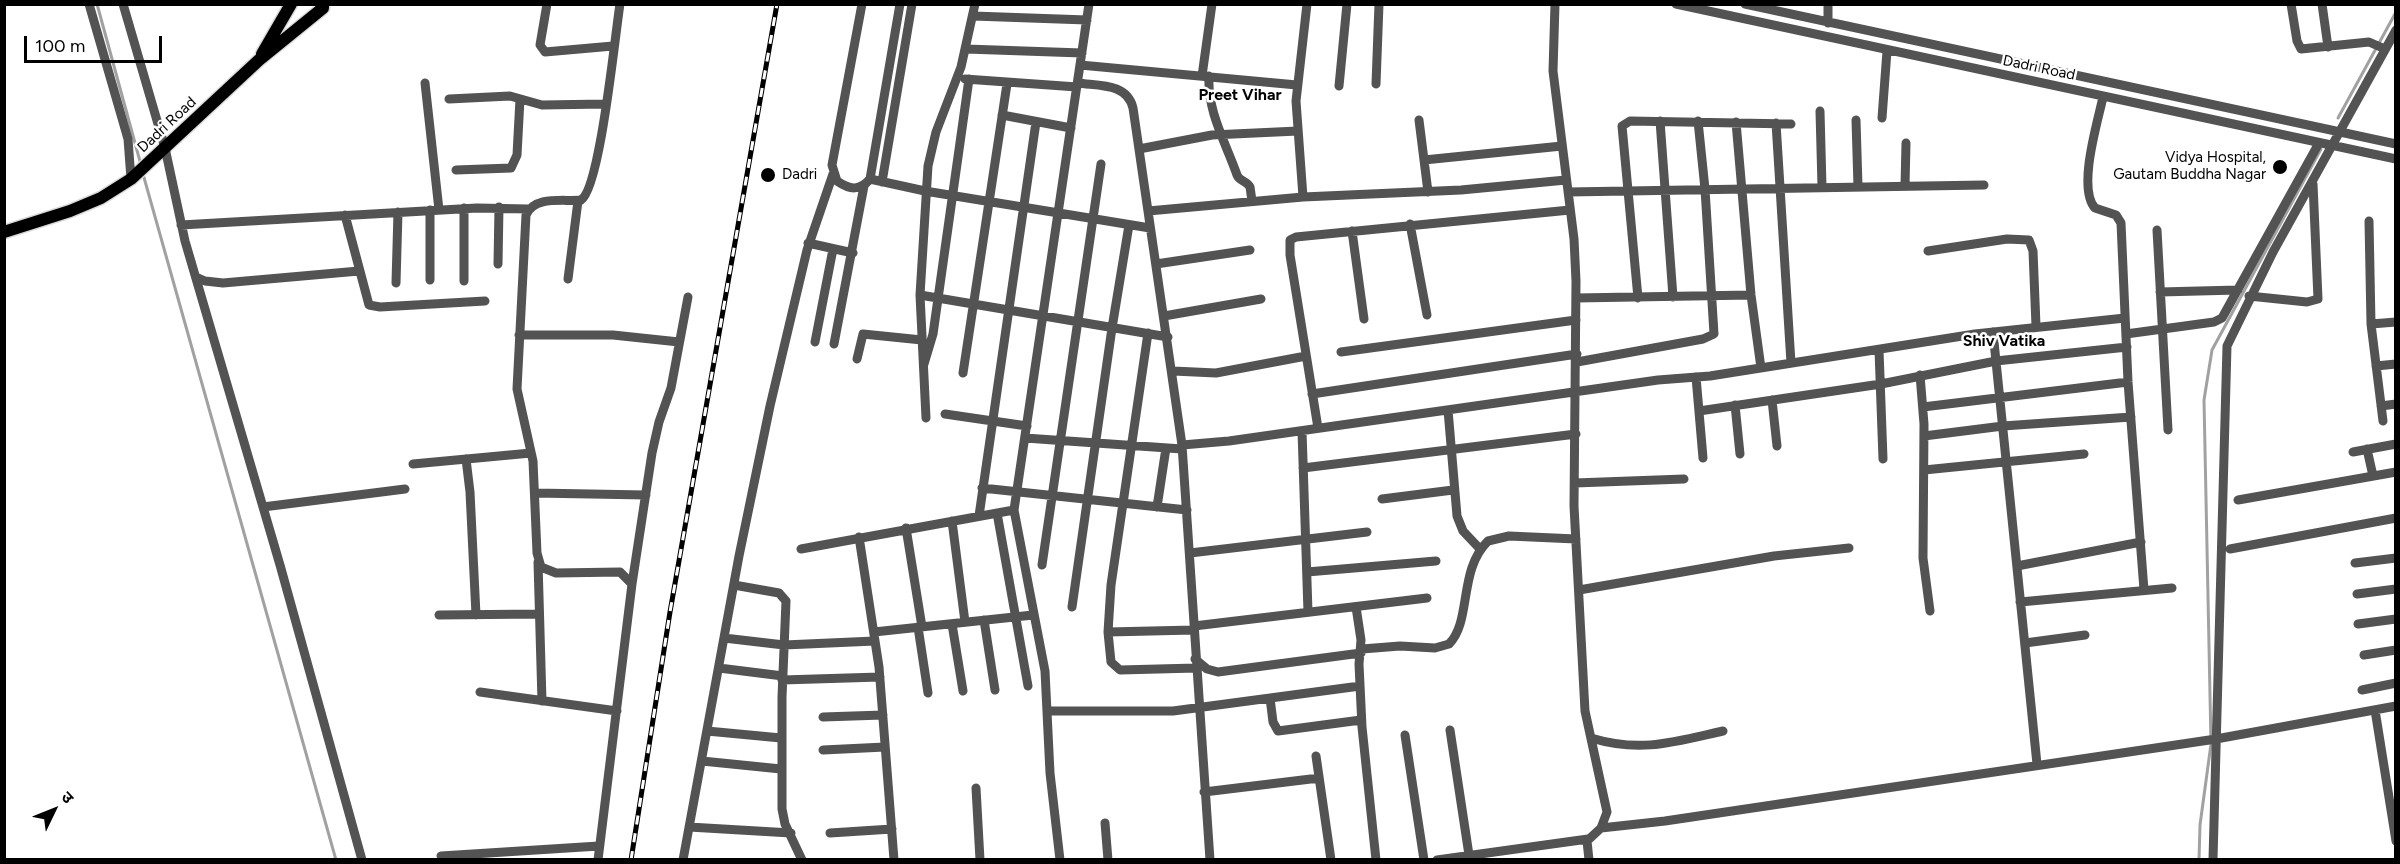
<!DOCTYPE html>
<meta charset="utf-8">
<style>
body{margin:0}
#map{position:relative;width:2400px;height:864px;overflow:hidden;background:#fff;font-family:Figtree,"Noto Sans Devanagari",sans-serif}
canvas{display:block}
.frame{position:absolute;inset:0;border:6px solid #000;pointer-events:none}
.north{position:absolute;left:24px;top:780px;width:60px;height:60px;-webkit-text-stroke:4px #fff;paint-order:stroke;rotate:47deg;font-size:16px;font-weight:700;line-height:24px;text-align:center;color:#000}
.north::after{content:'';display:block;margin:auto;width:21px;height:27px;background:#000;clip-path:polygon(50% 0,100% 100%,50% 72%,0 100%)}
.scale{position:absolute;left:24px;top:36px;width:138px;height:27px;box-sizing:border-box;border:3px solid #000;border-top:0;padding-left:8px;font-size:18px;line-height:21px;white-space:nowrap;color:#000;-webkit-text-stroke:4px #fff;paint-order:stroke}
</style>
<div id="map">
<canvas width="2400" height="864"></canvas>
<div class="frame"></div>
<div class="north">उ</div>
<div class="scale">100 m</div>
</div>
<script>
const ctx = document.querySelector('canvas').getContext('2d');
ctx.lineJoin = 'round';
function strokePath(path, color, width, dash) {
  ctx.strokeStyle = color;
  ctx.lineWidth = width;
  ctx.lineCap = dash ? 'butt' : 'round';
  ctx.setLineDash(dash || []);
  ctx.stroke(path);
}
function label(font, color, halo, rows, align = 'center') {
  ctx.font = font + ' Figtree,sans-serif';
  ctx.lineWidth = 5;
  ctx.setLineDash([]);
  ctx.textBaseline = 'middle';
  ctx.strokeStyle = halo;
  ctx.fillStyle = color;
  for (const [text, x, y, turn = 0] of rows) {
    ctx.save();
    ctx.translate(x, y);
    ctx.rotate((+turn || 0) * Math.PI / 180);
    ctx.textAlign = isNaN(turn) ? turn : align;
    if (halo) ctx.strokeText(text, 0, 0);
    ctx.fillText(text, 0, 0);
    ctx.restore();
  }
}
strokePath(new Path2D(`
 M97,4l44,161
 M2338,118l58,-106
 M143,174l193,686
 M2199,860l1,-35 11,-81 -7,-344 8,-50 109,-201`), '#a1a1a1', 3);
const major = new Path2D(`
 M262,54l29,-50
 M4,232l66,-21 31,-13 30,-19 128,-119 64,-52v-4`);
strokePath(major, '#dbdbdb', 15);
strokePath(new Path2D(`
 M89,4l39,135 3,40
 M123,4l42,144 20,93 95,324 82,295
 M547,4l-7,41 5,7 68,-6
 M862,4l-30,161 5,16c13,9 23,10 33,-2l30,-175
 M1555,4l-2,67 21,168 2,42 -2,225 11,205 22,101 -6,16 -14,13 2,19
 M1676,4l720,155
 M1745,4l651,140
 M1828,4v19
 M2291,4l6,37 4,8 68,-7 16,7
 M2322,4l6,43
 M973,16l114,4
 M966,49l116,4
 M1080,65l217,20
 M1202,76l10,-72
 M1209,76c-2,36 17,67 28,99 2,6 10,6 13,12l2,14
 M965,79l112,8
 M425,83l14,127
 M1078,83c21,3 49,0 55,25l49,337 28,415
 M1376,84l3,-80
 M1339,86l8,-82
 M2103,97c-5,24 -26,91 -8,111l21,7 5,8 7,159 16,208
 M449,99l61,-3 32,9 63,-1
 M1820,111l2,76
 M1002,115l69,13
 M1882,118l5,-67
 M1419,120l9,72
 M1856,120l2,67
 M1660,121l13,176
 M1736,122l15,173 10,73
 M1776,123l15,240
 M1139,149l73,-14 86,-4
 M1424,160l138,-14
 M456,170l55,-2 6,-13 3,-56
 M870,179l55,12 225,37
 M882,182l30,-178
 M1905,186l1,-43
 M1568,192l416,-7
 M1303,197l-7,-96 11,-97
 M1148,211l155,-14 158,-7 105,-10
 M345,215l24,90 11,2 105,-6
 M2369,221l2,103 12,97
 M1410,224l17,91
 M181,225l296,-17 52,1
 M2157,230l11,200
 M1352,231l12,88
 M808,243l45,10
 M1928,251l79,-12 22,1 4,11 3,75
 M498,264l1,-57
 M1156,264l94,-14
 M196,277l9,4 18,2 136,-12
 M568,279l10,-78
 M430,280v-70
 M464,281v-73
 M396,283l2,-71
 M2160,292l78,-2
 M920,295l248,42
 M2249,296l58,6 11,-3 -5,-115
 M1576,298l175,-3
 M1638,298l-16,-172 8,-5 161,3
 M1164,316l97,-17
 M2371,324l25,-2
 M1993,332l44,432
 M1148,333l-37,252 -3,47 3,30 9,8 76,-2
 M2126,334l88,-12 8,-4 97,-175
 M519,335h94l66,7
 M815,342l18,-93
 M834,344l30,-158
 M1879,350l4,109
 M1341,352l235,-32
 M857,359l6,-25 59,6
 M1577,362l126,-23 11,-5 -9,-145 -7,-68
 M924,364l9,-30 36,-255
 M2376,366l20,-2
 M1173,371l43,2 90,-17
 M963,373l44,-289
 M1920,375l4,49 -1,134 7,53
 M1696,377l7,81
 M1312,394l265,-40
 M1772,400l5,46
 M1735,405l5,49
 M2381,406l15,-2
 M1923,407l205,-25
 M1448,410l9,106 6,15 17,18
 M1699,411l182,-27 115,-23 131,-14
 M945,414l82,12
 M926,418l-6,-123 8,-129 8,-34 25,-65 14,-63
 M1318,428l-28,-173v-15l6,-3 274,-27
 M1302,431l6,181
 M1924,436l79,-10 128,-9
 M1025,438l157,11
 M1182,445l47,-4 429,-61 52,-4 265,-42 150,-16
 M2367,449l6,27
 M2353,452l43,-8
 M466,459l4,33 6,123
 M413,464l118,-11
 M1303,468l273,-34
 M1924,470l160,-16
 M1575,483l109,-4
 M982,488l205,22
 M535,493l111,2
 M1382,499l71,-9
 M2238,500l158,-28
 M263,507l142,-18
 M1157,507l9,-59
 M997,513l31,173
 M979,516l57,-394
 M952,521l13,101
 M906,528l16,99
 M859,537l20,130 15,193
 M801,549l213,-39
 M2230,549l166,-31
 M1190,553l177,-21
 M538,562l4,139
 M2355,563l41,-5
 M1042,565l59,-401
 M2017,566l124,-24
 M1307,572l129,-11
 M632,584l20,-131 7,-31 12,-34 17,-91
 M734,585l45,8 7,8 -4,96v112l3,15 17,36
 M1579,590l195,-34 75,-8
 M2357,594l39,-5
 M2020,602l152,-14
 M1072,607l40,-279 17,-103
 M1356,607l5,33 -2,24 3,63 14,133
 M439,615l100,-1
 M984,620l11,70
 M952,624l11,67
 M2358,624l38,-5
 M1194,626l233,-28
 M918,627l10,66
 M874,632l159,-17
 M1108,632l86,-2
 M724,638l60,7 91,-4
 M2025,643l60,-8
 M1362,649l38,-3 35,2 14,-4c23,-23 9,-74 39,-103l21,-5 67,3
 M2364,655l32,-5
 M1195,659l12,10 11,3 143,-19
 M719,668l64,8
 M782,680l98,-3
 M2362,690l34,-7
 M480,692l137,19
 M1270,698l3,24 5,9 83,-11
 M2375,710l21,131
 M1048,711h125l187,-25
 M823,717l60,-2
 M1450,730l19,125
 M707,731l74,7
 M1405,735l19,125
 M1591,738c50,15 83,4 132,-7
 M823,750l62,-3
 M1316,756l15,104
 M702,761l79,8
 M976,788l4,72
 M1204,792l115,-14
 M1105,823l3,37
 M689,827l102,6
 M1601,828l64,-7 551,-82 180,-33
 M830,833l62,-4
 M441,856l158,-10
 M598,860l34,-276 -12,-12 -64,1 -15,-6 -4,-14 -4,-92 -16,-72 9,-174c9,-20 38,-13 55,-15 19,-11 34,-165 39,-196
 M683,860l56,-304 31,-150 37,-156 26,-76
 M1060,860l-10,-87 -5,-102 -31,-161 75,-506
 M1437,860l151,-21
 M2213,860l14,-514 46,-94 123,-222`), '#535353', 9);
strokePath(major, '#000', 12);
const rail = new Path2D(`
 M631,860l39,-248 107,-608`);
strokePath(rail, '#000', 5);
strokePath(rail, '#fff', 3, [9]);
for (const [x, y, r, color] of [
 [2280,167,8,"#000"],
 [768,175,8,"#000"]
]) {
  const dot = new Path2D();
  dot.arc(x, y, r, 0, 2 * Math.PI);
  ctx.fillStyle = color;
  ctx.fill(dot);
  strokePath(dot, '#fff', 2);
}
label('15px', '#000', '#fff', [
 ["Dadri Road",2039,68,12],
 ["Dadri Road",167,125,-43]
]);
label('15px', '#000', '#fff', [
 ["Vidya Hospital,",2266,158],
 ["Gautam Buddha Nagar",2266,175],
 ["Dadri",782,175,"left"]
], 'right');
label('bold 16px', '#000', '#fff', [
 ["Preet Vihar",1240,95],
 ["Shiv Vatika",2004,341]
]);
</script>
